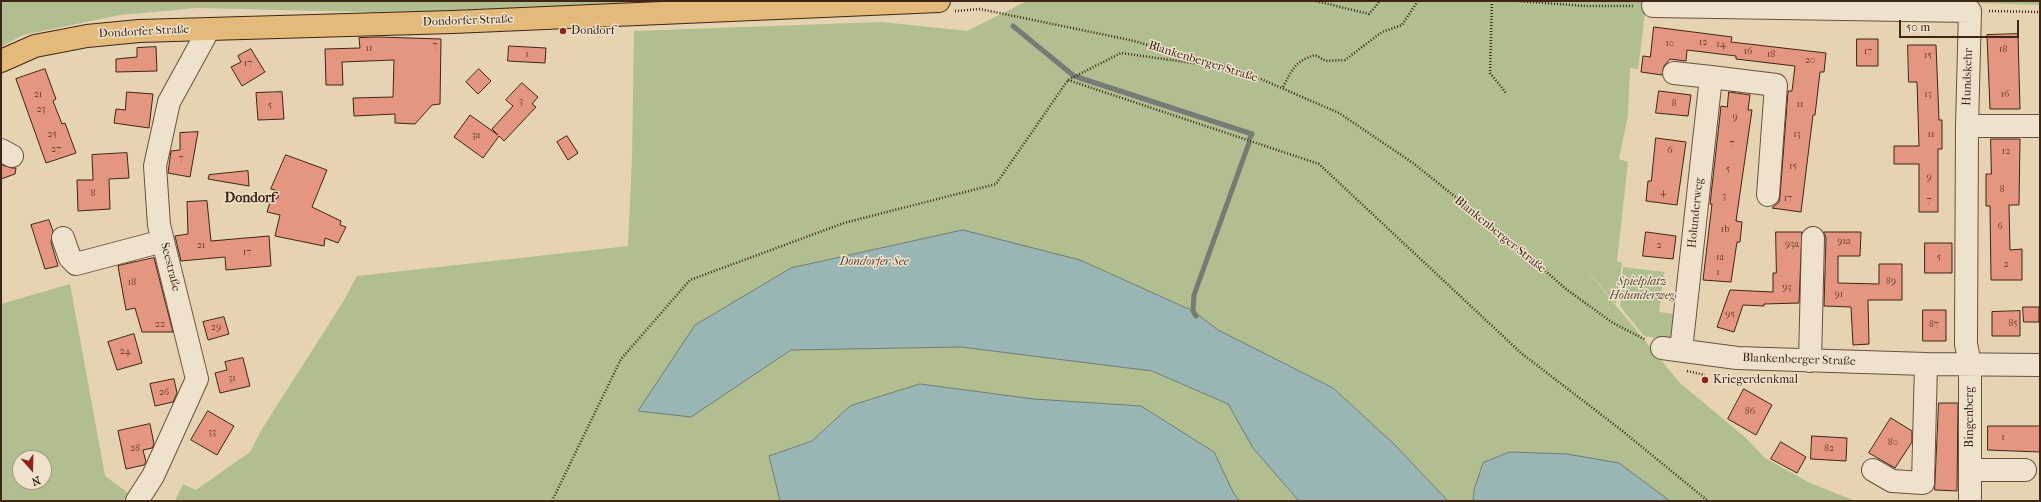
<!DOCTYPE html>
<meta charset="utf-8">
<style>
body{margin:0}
#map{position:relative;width:2041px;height:502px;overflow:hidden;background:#e6d3b2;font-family:"IM FELL French Canon",serif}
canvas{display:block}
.frame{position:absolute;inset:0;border:2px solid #3e2516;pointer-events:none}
.north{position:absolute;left:12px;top:450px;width:40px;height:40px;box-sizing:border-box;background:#efe2cd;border:1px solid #a89684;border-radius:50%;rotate:160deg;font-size:11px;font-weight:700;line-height:16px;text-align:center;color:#3e2516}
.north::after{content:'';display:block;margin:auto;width:14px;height:18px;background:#8f2418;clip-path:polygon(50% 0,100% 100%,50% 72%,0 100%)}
.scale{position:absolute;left:1899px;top:20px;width:120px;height:18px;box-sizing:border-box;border:2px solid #3e2516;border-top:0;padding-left:5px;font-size:12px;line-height:14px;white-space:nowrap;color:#3e2516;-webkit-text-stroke:3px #efe2cd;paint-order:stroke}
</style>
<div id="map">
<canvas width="2041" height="502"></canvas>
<div class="frame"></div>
<div class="north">N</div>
<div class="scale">50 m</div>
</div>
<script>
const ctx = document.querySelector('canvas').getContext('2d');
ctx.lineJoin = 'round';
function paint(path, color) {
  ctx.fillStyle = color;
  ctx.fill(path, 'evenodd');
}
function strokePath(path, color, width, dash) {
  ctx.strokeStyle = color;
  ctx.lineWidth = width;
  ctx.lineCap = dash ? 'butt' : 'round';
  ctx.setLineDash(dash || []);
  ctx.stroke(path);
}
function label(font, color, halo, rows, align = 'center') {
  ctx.font = font + ' "IM FELL French Canon",serif';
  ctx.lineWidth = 3;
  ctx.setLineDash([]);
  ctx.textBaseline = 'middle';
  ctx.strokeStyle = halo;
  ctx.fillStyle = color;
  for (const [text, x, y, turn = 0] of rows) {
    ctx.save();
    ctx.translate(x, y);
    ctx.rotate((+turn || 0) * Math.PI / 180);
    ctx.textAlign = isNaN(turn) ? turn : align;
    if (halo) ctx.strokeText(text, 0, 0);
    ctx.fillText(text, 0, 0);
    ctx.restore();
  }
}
paint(new Path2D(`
 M1,1h730l-96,7 -265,4 -173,-4 -77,7 -97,20 -22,12z
 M1027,1h1013v4l-64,-2 -331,10 -7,56 -8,-1 -2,47 -9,44 9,3 -11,99 5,2 -6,41 -36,-42 100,121 66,55 19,20 43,24 47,19h-1680l8,-17 13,6 54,-38 12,-23 81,-127 14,-26 271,-30 4,-88 2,-127 248,-9 85,9z
 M1623,267l41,5 -5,40 17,2 -3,27 -29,-5 -24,-30z
 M70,284l35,192 34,25h-138v-197zM20,458h24v24h-24z`), '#b0be90');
const water = new Path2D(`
 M963,230l117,30 113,51 25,19 115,58 61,56 54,57h-149l-46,-53 -25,-44 -76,-33 -191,-24 -170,3 -100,67 -53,-6 57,-86 96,-57z
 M920,384l114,15 107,7 73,46 20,42 6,7h-460l-11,-45 43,-15 38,-35z
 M1510,452l57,2 52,9 51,38h-197l1,-11 9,-27z`);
paint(water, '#99b6b4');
strokePath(water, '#757c75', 1);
strokePath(new Path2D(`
 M1013,26l61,50
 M1077,77l175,57 -2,4
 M1196,316l-3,-5 1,-16 55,-152`), '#757c75', 5);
const building = new Path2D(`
 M1654,27l78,10 -1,5 95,11 -2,19h-4l-5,43h-2l-12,97 -29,-4 7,-6 1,-6 8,-105h4l3,-25 -59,-7v-3l-49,-6 -1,11 -16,-2 -6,7 -2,9 -21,-3 2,-16 7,1z
 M2018,34l2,75h-30l-3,-74z
 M379,37l62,2 -1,65 -8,1 -17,19 -20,-1v-9l-41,2 -1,-18 40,-1 1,-37 -52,2 1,23h-17l-1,-36 35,-1 -1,-10z
 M1857,39h21v27h-21z
 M1908,45h28l3,75h3v29h-4v63h-19v-48h-25v-18h25l-2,-64h-8z
 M509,46l37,2 -1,15 -37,-2z
 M156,47l1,24 -41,1v-13l21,-2v-9z
 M251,49l14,23 -23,14 -11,-19 10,-5 -3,-6z
 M45,69l11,30 -3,2 9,23 3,-1 11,30 -30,10 -30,-84z
 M479,69l12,12 -13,13 -12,-12z
 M522,83l16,14 -6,7 4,3 -32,34 -5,-5 -16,22 -29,-21 16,-22 28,20 -6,-6 21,-23 -7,-6z
 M1659,91l32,4 -3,21 -32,-3z
 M127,92l26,2 -4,34 -35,-5 2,-14 9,1z
 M282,92l2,27 -26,1 -2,-27z
 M1729,92l21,3 -2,15h4l-16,111 6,1 -2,20h-3l-6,40 -28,-2 9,-76h-2l11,-98 6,1z
 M198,132l-8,45 -22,-4 3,-22 9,-1v-17z
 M567,136l11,17 -10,7 -11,-18z
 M1656,138l30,4 -9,63 -31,-4 2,-20h3z
 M1991,139h29l-1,66h-10l1,45 12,-1v31h-31l-1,-74h-4v-32h5z
 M127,153l2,25 -20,1 1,30 -32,2 -1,-31h16l-1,-25z
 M286,155l41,15 -15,37 29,14 -1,4 6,2 -8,16 -13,-5 -1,8 -49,-10 5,-21 -13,-3 4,-13 7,-1v-7l-7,-2z
 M2,165l10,3h4l-1,6 -14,5z
 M248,171l1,15 -41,-7 1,-4z
 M207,201l4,40 58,-5 2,30 -45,4 -1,-13 -44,4 -6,-25 13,-2 -1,-32z
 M49,220l4,11 -2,11 7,24 -13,3 -14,-44z
 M1646,232l30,4 -3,23 -30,-3z
 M1776,232h26l-3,71 -35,1v2l-21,-1 -9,27 -17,-5 13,-37 43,2v-19h3z
 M1824,232h37l-1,24h-22v27l41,1v-20h23v36h-34l1,44 -16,1 -2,-38 -27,-1 2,-68z
 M1925,243h27v30h-27z
 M154,258l19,74h-31l-7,-24 -9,2 -8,-44z
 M2023,307h16v15h-15z
 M1923,310h23v31h-23z
 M2020,311v25h-28v-24z
 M224,317l5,17 -21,6 -5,-18z
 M134,334l8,29 -25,7 -9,-28z
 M243,358l7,28 -30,7 -5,-20 12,-3 -2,-8z
 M174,379l3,14 -4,9 -18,4 -5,-22z
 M1744,389l28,16 -16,30 -28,-16z
 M1939,403h19l-1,88 -22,-1z
 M208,411l26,15 -17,29 -26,-15z
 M1891,418l21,13v11l-17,26 -26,-15z
 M150,424l4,20 -2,4 -9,2 3,12 -2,3 -18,4 -8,-38z
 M1988,426h52v26l-52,-2z
 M1812,436l35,2 -1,23 -35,-2z
 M1781,442l25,15 -9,16 -26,-14z`);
paint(building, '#e49680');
strokePath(building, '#3e2516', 1);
const minor = new Path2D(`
 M1653,6l317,5 -3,115 -1,218 4,20v137
 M1674,73l37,4
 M1967,126h73
 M1,150l11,6
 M63,238l7,20 6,6 87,-23
 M1662,348l75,10 189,6 114,1
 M1681,350l30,-273 65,8 -8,110
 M1810,361l3,-123
 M1873,470l19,11 31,2 3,-119
 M1970,470h55
 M137,501l16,-25 44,-97 -38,-154 -4,-59 14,-64 40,-73`);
const major = new Path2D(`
 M1,61l34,-15 52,-10 52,-5 314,-9 486,-21`);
strokePath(minor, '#68503d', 24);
strokePath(major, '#3e2516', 24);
strokePath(new Path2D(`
 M1316,1l53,13 11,-13
 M1492,1l-2,72 16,20
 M1518,1l68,5h48
 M955,11l25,-2 150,31 110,30 99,43 74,50 106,85 47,41 47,34 33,17
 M1989,11l51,1
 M1068,80l251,84 202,189 99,76 88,72
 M1283,87c9,-17 12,-26 32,-32l11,6 19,-1 37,-28 20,-7 16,-24
 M1687,371l18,4
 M552,501l69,-142 69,-79 154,-57 152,-39 72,-104 53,-27 107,15`), '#3e2516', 2.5, [1, 2]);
strokePath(minor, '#efe2cd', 22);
strokePath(major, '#e3ba79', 22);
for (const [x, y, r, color] of [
 [563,31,4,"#8f2418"],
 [1705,380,4,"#8f2418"]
]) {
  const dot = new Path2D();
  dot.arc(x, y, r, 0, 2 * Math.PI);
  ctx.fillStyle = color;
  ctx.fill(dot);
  strokePath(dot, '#efe2cd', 1.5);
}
label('10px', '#684130', null, [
 ["12",1703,43],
 ["10",1670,44],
 ["14",1721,45],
 ["7",435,46],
 ["11",369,49],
 ["18",2003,50],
 ["16",1748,52],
 ["17",1868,52],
 ["1",527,55],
 ["18",1771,55],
 ["15",1928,56],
 ["20",1810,61],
 ["17",248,64],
 ["21",38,95],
 ["13",1928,95],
 ["16",2005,95],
 ["3",521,102],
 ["8",1674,104],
 ["11",1800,105],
 ["5",270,106],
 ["23",41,110],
 ["9",1735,118],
 ["25",52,135],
 ["13",1797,135],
 ["11",1931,135],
 ["3a",476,136],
 ["7",1732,144],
 ["27",56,150],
 ["6",1670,151],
 ["12",2006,152],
 ["7",181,159],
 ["15",1793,167],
 ["5",1728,170],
 ["9",1929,178],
 ["8",2002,190],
 ["4",1663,193],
 ["8",93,194],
 ["3",1724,197],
 ["17",1788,199],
 ["7",1929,201],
 ["6",2000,227],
 ["1b",1725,230],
 ["91a",1844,242],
 ["93a",1792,245],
 ["21",201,246],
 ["2",1659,246],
 ["17",247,253],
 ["1a",1720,258],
 ["5",1939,258],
 ["2",2006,265],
 ["1",1718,273],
 ["89",1891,282],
 ["18",132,283],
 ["93",1787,288],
 ["91",1839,295],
 ["95",1730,315],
 ["85",2013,324],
 ["22",160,325],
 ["87",1934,325],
 ["29",216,328],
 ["24",125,352],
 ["31",232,379],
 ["26",164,393],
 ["86",1750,412],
 ["33",212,433],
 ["1",2003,438],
 ["80",1893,443],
 ["28",135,449],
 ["82",1829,449]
]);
label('12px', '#3e2516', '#efe2cd', [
 ["Dondorfer Straße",468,21,-2],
 ["Dondorfer Straße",144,32,-3],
 ["Blankenberger Straße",1203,62,17],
 ["Hundskehr",1968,77,-88],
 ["Holunderweg",1696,213,-84],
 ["Blankenberger Straße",1500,235,39],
 ["Seestraße",170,267,76],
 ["Blankenberger Straße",1799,360,2],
 ["Bingenberg",1970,417,-90]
]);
label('12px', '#3e2516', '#efe2cd', [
 ["Dondorf",571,31],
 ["Kriegerdenkmal",1713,380]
], 'left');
label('italic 12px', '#5a4b34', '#efe2cd', [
 ["Dondorfer See",874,262],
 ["Spielplatz",1642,282],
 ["Holunderweg",1642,296]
]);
label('bold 14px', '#3e2516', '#efe2cd', [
 ["Dondorf",250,199]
]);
</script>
